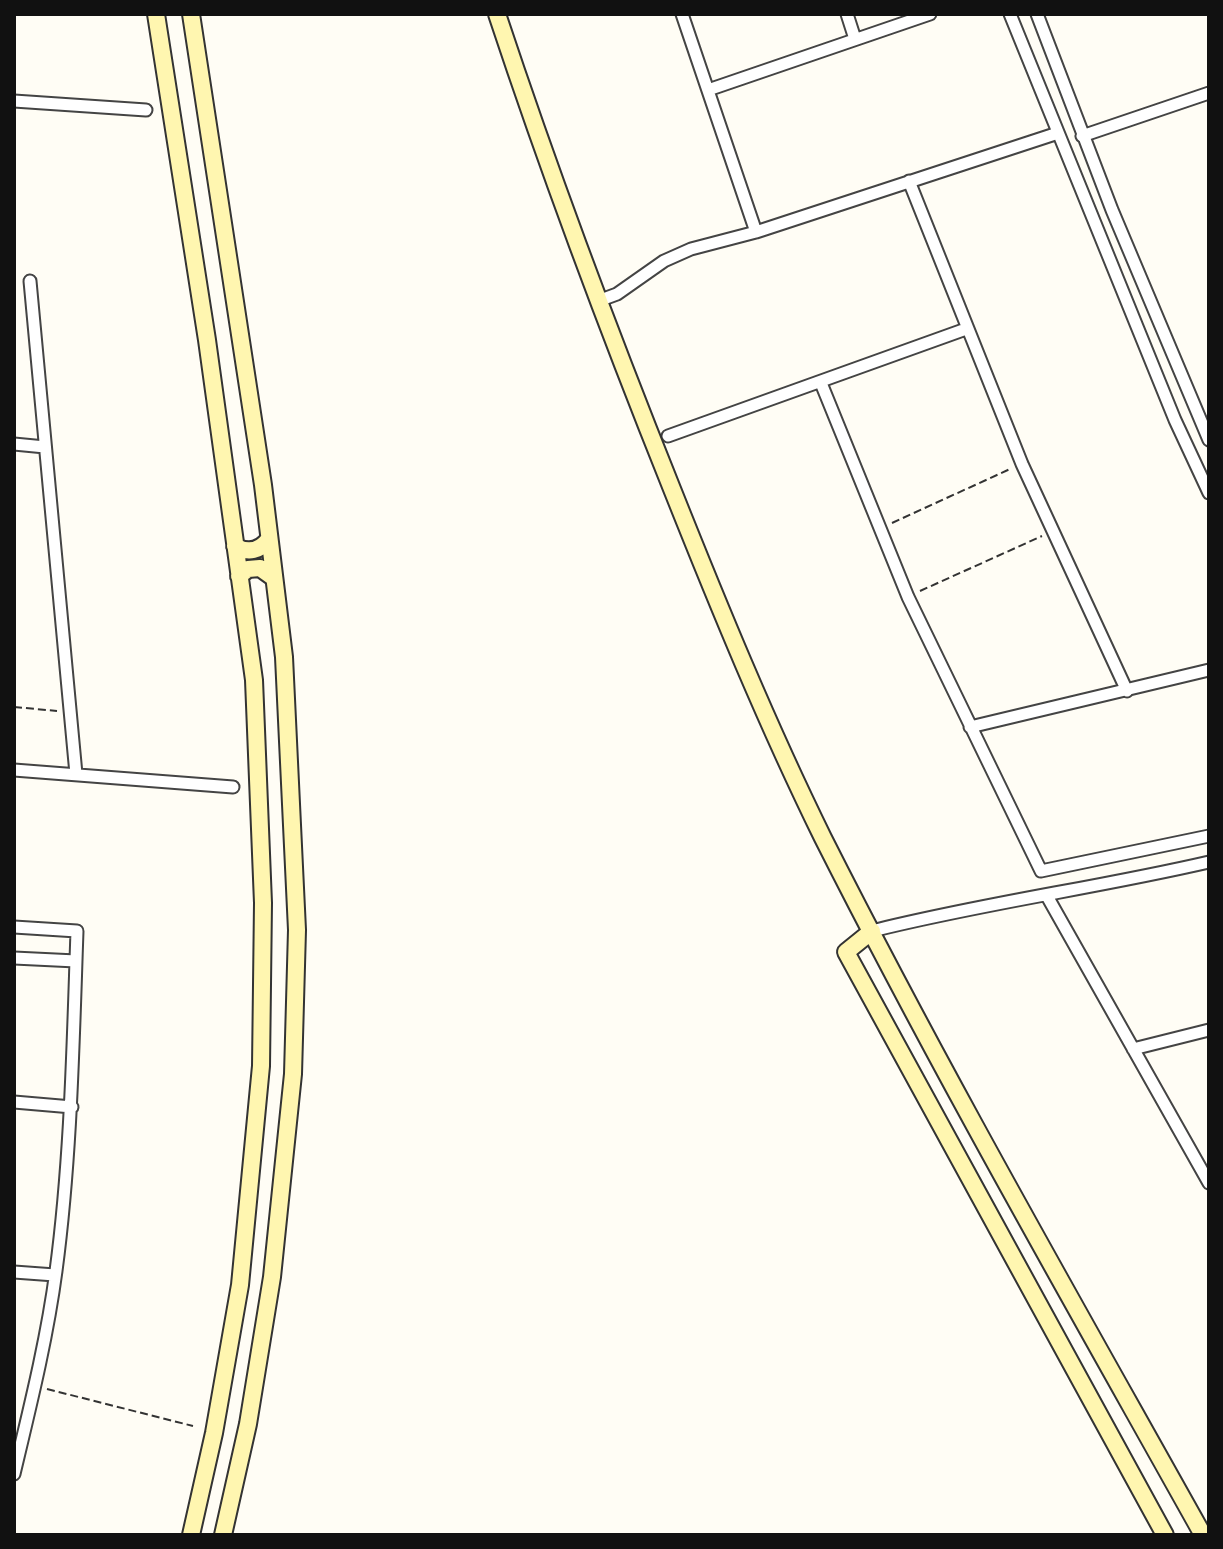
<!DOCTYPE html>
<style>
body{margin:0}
#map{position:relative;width:1223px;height:1549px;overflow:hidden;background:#fffdf5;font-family:"PT Serif",serif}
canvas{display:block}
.frame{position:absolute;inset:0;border:16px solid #111;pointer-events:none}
</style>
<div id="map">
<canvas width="1223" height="1549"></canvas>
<div class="frame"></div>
</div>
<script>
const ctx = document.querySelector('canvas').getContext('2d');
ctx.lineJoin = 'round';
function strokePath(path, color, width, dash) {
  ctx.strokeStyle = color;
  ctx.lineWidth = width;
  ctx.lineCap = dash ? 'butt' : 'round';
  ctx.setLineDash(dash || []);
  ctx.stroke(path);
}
const street = new Path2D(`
 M682,14l74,218
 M847,14l8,25
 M1010,14l165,406 34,73
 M1037,14l75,196 97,230
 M708,90l222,-76
 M14,101l132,9
 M1082,136l127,-43
 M909,181l113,283 105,227
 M30,281l46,493
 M598,301l19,-7 47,-33 27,-12 65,-17 302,-99
 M821,383l87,214 133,274 168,-35
 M668,436l298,-107
 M14,444l31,3
 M970,727l239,-57
 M14,770l219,17
 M1047,896l162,287
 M14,927l63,4c-4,114 -6,227 -21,340 -9,68 -26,136 -42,203
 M872,931c111,-28 225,-43 337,-69
 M14,958l62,3
 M1133,1049l76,-19
 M14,1102l58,5
 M14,1272l41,3`);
const secondary = new Path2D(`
 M156,14l51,326 47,340 9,223 -2,163 -21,219 -26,148 -23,102
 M191,14l72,471 21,172 13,273 -4,144 -21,203 -24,147 -25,111
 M497,14c53,160 112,318 175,475 47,118 95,235 151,349 119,236 251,466 380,697
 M235,546c13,8 25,5 34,-7
 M239,576l9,-7 12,-1 14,10
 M872,931l-26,21 319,583`);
strokePath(street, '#444', 15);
strokePath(secondary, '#333', 20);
strokePath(new Path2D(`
 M892,523l118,-54
 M920,591l122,-55
 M14,707l43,4
 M47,1389l146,37`), '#333', 2, [8, 4]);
strokePath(street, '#fff', 11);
strokePath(secondary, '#fff6b0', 16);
</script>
